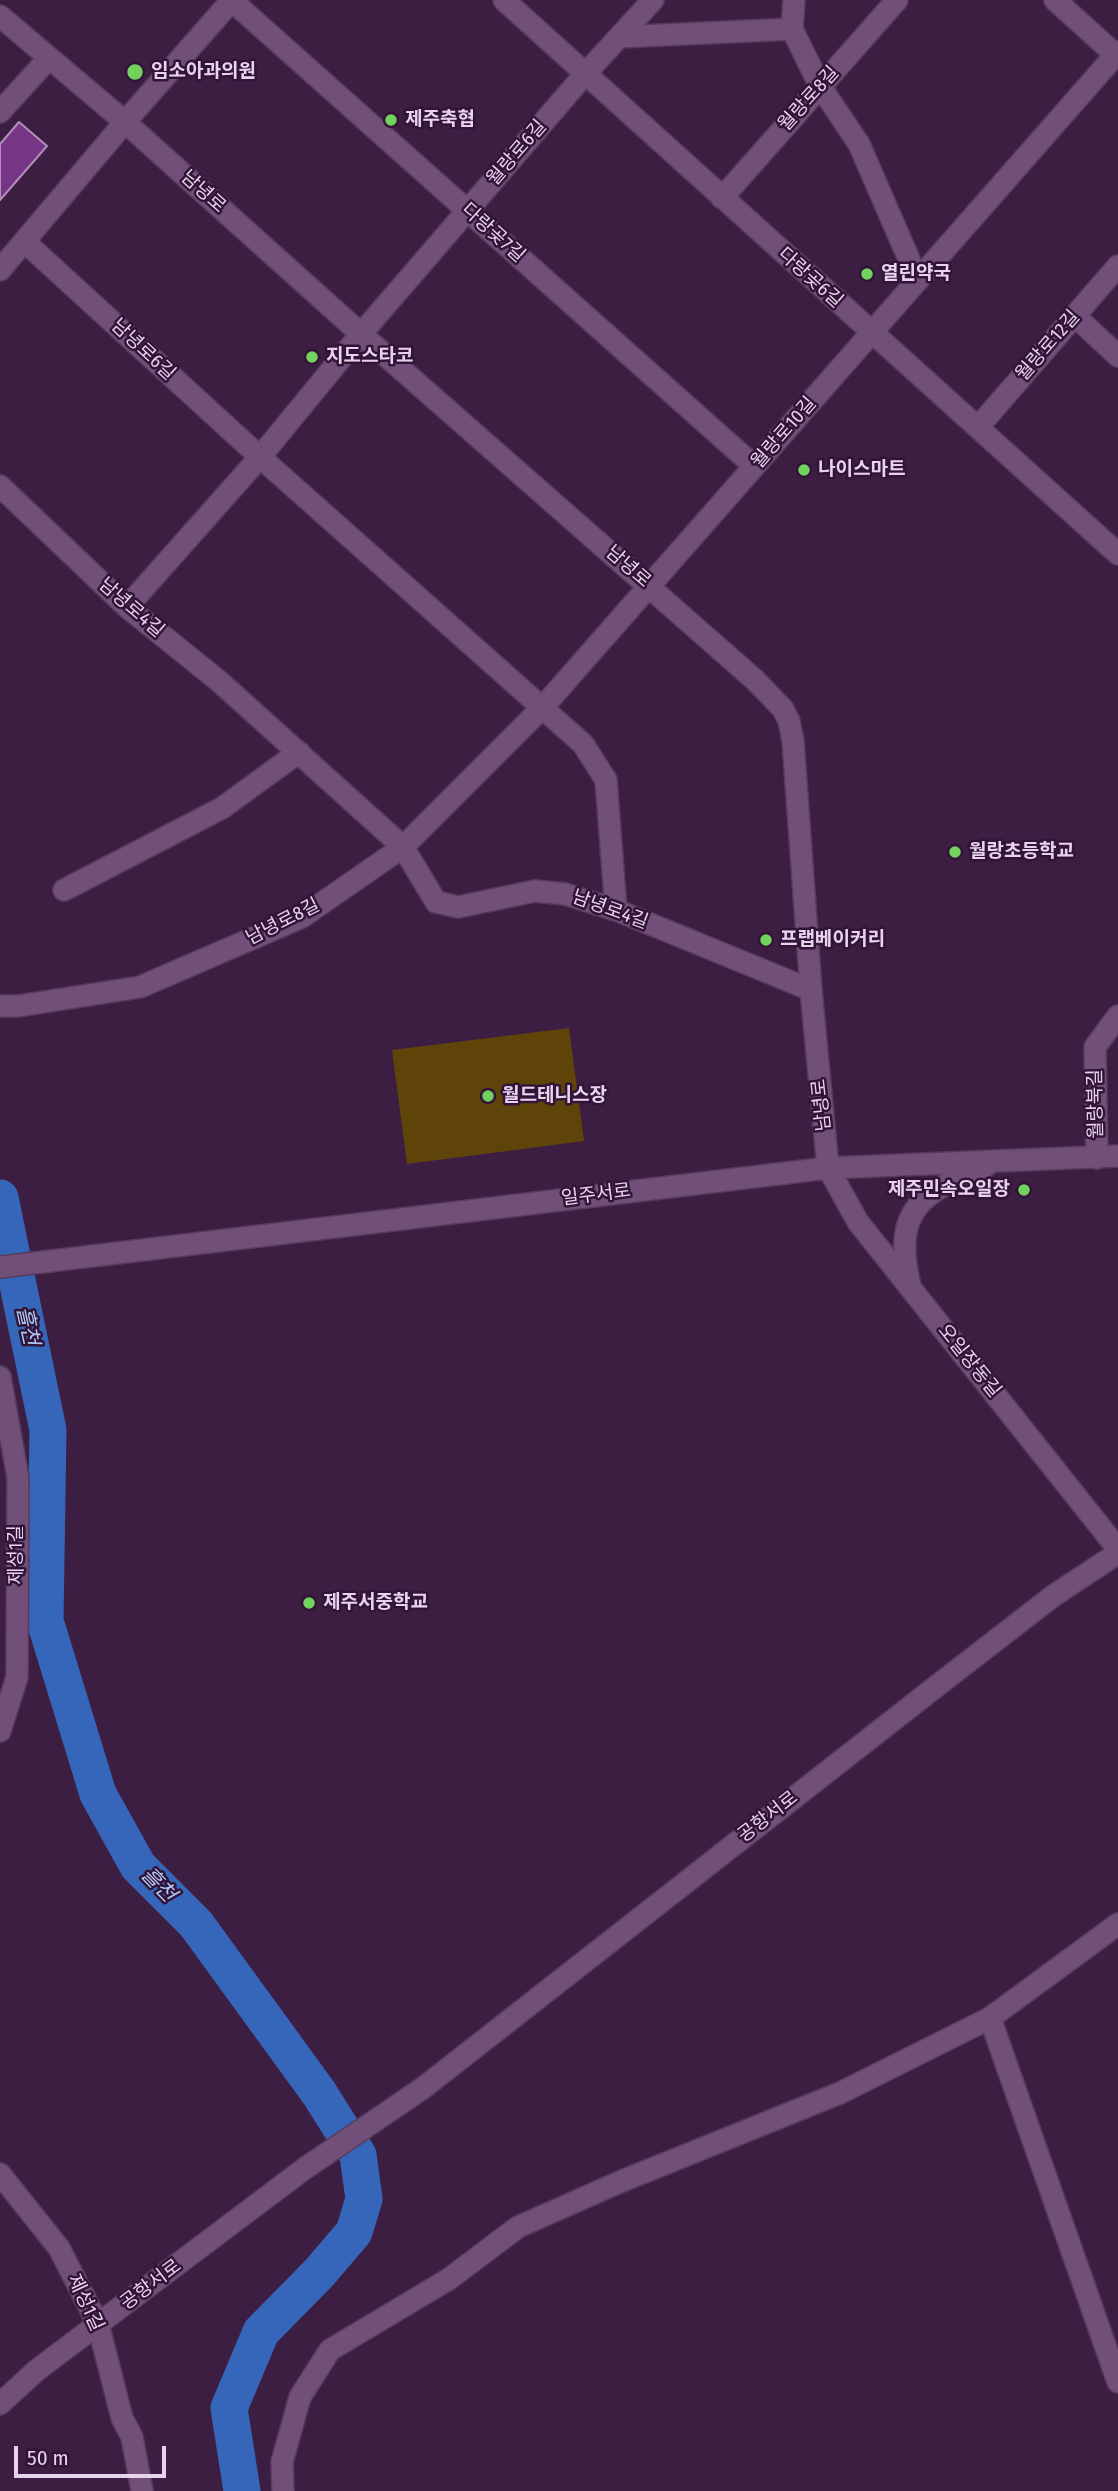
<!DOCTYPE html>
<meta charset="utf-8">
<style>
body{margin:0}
#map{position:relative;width:1118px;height:2491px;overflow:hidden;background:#3d1e43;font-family:"Fira Sans Condensed",sans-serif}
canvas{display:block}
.scale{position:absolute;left:14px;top:2446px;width:152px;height:32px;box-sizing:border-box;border:4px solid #e7d3eb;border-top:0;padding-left:9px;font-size:21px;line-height:24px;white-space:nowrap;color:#e7d3eb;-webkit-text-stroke:5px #321439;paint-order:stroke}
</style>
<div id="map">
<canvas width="1118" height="2491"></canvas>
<div class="scale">50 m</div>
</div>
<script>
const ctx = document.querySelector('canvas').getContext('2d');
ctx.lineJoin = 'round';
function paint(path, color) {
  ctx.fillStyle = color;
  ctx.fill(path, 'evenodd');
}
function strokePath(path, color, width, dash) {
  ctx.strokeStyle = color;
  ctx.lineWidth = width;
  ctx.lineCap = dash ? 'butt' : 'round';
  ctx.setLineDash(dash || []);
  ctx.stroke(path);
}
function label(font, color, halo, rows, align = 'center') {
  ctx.font = font + ' "Fira Sans Condensed","Noto Sans KR",sans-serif';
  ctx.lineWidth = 5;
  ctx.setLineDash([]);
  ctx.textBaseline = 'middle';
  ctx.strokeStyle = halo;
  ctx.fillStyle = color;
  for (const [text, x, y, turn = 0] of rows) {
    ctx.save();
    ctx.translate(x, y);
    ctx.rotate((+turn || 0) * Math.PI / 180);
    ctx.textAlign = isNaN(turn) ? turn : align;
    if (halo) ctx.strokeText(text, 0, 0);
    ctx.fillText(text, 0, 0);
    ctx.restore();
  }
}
paint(new Path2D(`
 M569,1028l15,113 -177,23 -15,-114z`), '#5f440a');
strokePath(new Path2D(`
 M0,1198l48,232 -3,191 53,173 40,72 58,58 123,169 39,62 6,44 -10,33 -35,41 -58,59 -32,76 13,83`), '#3666ba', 37);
const building = new Path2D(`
 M19,122l28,24 -47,54v-56z`);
paint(building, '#773585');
strokePath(building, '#b38ebb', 2);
const street = new Path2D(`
 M231,0l523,466
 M504,0l614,554
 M1055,0l63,57
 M792,29l28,57 39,58 59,136
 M619,37l173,-8 2,-29
 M0,112l48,-53
 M722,198l175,-198
 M25,242l235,215 323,287 23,36 10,130
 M0,270l125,-148
 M1075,316l43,40
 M979,426l139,-160
 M0,486l127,121 93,75 183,165 33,55 22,5 77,-16 30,3 51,16 195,80
 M127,607l133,-150 101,-123 224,-260 68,-74
 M64,890l158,-82 77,-56
 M0,1006h18l122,-19 162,-70 101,-70
 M1097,1158l-2,-111 23,-31
 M990,2018l128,364
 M98,2324l24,94 10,19 10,54
 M283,2491l-1,-29 18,-65 30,-47 119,-71 69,-52 104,-46 218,-88 150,-75 128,-94`);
const secondary = new Path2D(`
 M0,16l125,106 236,212 394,346 28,29 6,12 4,20 18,249 17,178 30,54 260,327
 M125,122l107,-122
 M403,847l140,-140 575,-655
 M0,1267l828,-99 290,-12
 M910,1286c-18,-77 11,-93 76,-120
 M0,1377l18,101 -1,199 -17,54
 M0,2174l59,74 39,76
 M0,2404l37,-34 267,-201 119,-81 515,-403 115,-89 65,-43`);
strokePath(street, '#563b5b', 24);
strokePath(secondary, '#563b5b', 24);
strokePath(street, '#714f78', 21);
strokePath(secondary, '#714f78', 21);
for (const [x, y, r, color] of [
 [135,72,9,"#71d35e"],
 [391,120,7,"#71d35e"],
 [867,274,7,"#71d35e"],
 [312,357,7,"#71d35e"],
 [804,470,7,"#71d35e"],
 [955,852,7,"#71d35e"],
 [766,940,7,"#71d35e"],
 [488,1096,7,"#71d35e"],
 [1024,1190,7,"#71d35e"],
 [309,1603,7,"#71d35e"]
]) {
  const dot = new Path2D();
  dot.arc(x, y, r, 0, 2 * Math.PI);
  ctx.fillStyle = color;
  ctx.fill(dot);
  strokePath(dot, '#321439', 2.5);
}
label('bold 19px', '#e7d3eb', '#321439', [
 ["임소아과의원",151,72],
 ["제주축협",405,120],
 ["열린약국",881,274],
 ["지도스타코",326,357],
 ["나이스마트",818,470],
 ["월랑초등학교",969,852],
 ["프랩베이커리",780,940],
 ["월드테니스장",502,1096],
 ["제주민속오일장",1010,1190,"right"],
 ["제주서중학교",323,1603]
], 'left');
label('19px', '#e7d3eb', '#321439', [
 ["월랑로8길",809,99,-48],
 ["월랑로6길",517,153,-49],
 ["남녕로",203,192,42],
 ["다랑곶7길",493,233,42],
 ["다랑곶6길",810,278,42],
 ["월랑로12길",1048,346,-49],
 ["남녕로6길",143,350,43],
 ["월랑로10길",784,433,-49],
 ["남녕로",628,567,41],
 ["남녕로4길",131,608,41],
 ["남녕로4길",610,910,20],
 ["남녕로8길",283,922,-27],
 ["월랑북길",1096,1104,-91],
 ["남녕로",822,1105,-96],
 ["일주서로",596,1195,-7],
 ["오일장동길",969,1361,51],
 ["제성1길",17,1555,-90],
 ["공항서로",768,1817,-38],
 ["공항서로",151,2285,-37],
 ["제성1길",85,2303,65]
]);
label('italic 21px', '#afcaf6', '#321439', [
 ["흘천",27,1326,78],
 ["흘천",158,1885,46]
]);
</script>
